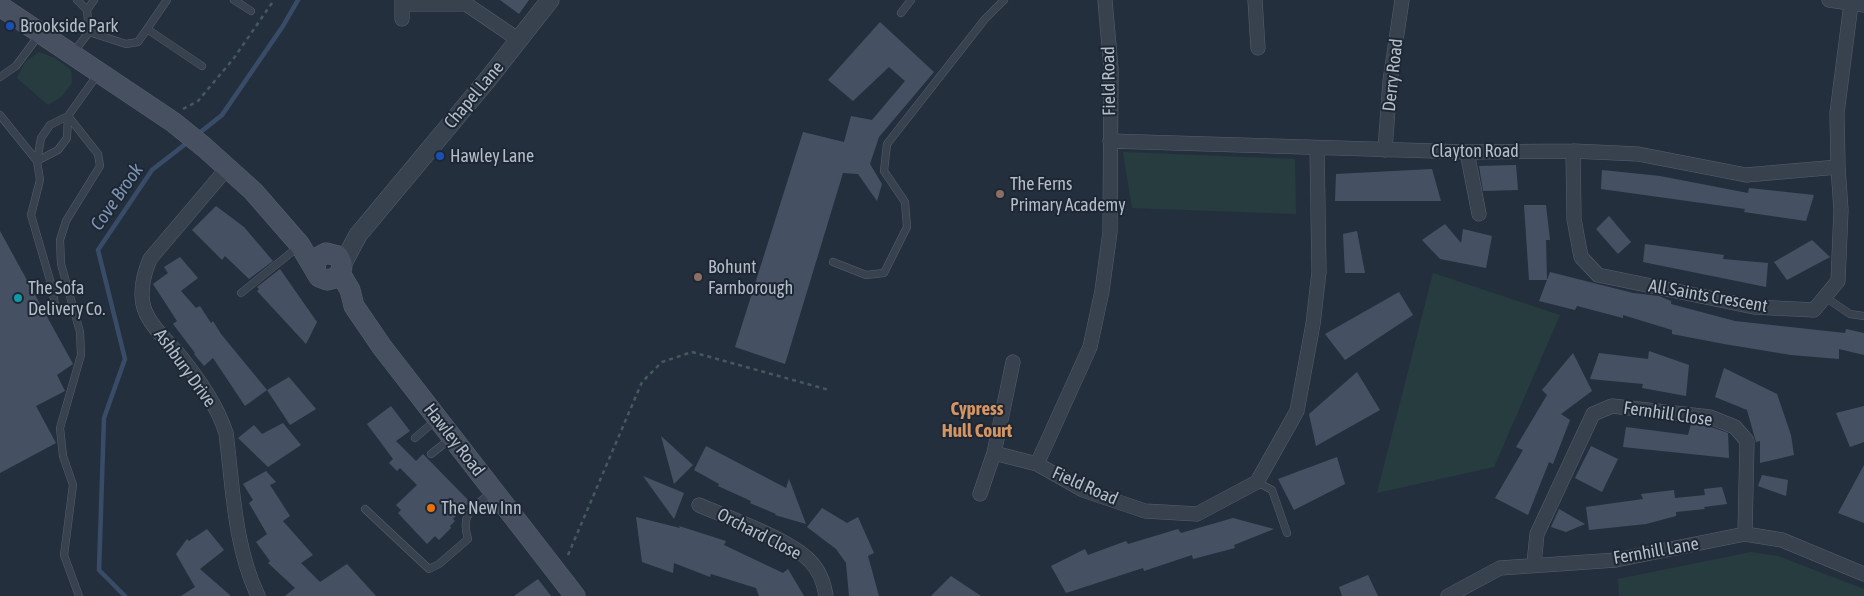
<!DOCTYPE html>
<style>
body{margin:0}
canvas{display:block;background:#242f3e}
</style>
<canvas width="1864" height="596"></canvas>
<script>
const ctx = document.querySelector('canvas').getContext('2d');
ctx.lineJoin = 'round';
function paint(path, color) {
  ctx.fillStyle = color;
  ctx.fill(path, 'evenodd');
}
function strokePath(path, color, width, dash) {
  ctx.strokeStyle = color;
  ctx.lineWidth = width;
  ctx.lineCap = dash ? 'butt' : 'round';
  ctx.setLineDash(dash || []);
  ctx.stroke(path);
}
function label(font, color, halo, rows, align = 'center') {
  ctx.font = font + ' "Asap Condensed",sans-serif';
  ctx.lineWidth = 4;
  ctx.setLineDash([]);
  ctx.textBaseline = 'middle';
  ctx.strokeStyle = halo;
  ctx.fillStyle = color;
  for (const [text, x, y, turn = 0] of rows) {
    ctx.save();
    ctx.translate(x, y);
    ctx.rotate((+turn || 0) * Math.PI / 180);
    ctx.textAlign = isNaN(turn) ? turn : align;
    if (halo) ctx.strokeText(text, 0, 0);
    ctx.fillText(text, 0, 0);
    ctx.restore();
  }
}
paint(new Path2D(`
 M39,52l16,6 16,12 1,13 -11,14 -13,8 -31,-27 8,-16z
 M1123,152l172,7 1,55 -164,-6z
 M1433,273l127,42 -66,152 -117,26z
 M1751,552l27,4 86,33v7h-245l-1,-17z`), '#263c3f');
strokePath(new Path2D(`
 M198,134l24,-19 61,-89 15,-26
 M125,596l-26,-26 5,-152 21,-59 -27,-109 54,-80 36,-28`), '#394c67', 4.5);
paint(new Path2D(`
 M500,0h29l-10,14z
 M880,22l54,50 -55,65 -9,27 12,20 -5,17 -19,-27 -15,-1 -58,191 -50,-17 68,-215 41,10 7,-26 21,4 33,-39 -16,-14 -36,34 -25,-21z
 M1516,165l2,25 -35,1 -4,-25z
 M1432,169l9,32h-106l1,-27z
 M1602,170l58,6 88,17 1,-5 65,7 -8,26 -62,-9 1,-3 -144,-20z
 M1524,205h22l4,35h-4l1,40h-18z
 M216,206l28,21 29,34 -24,18 -24,-23 -3,4 -30,-30z
 M1609,216l22,26 -13,12 -22,-25z
 M1445,224l16,19 2,-14 29,7 -6,32 -46,-9 -18,-19z
 M0,231l73,133 -16,11 8,16 -29,15 20,37 -56,30z
 M1357,231l8,42h-20l-2,-39z
 M1812,240l18,17 -43,23 -13,-18z
 M1645,244l79,11 -1,4 45,4 -2,24 -123,-25z
 M180,257l18,21 -17,13 15,17 4,-2 11,17 2,-2 8,13 46,56 -22,16 -32,-48 -9,8 -10,-12 1,-1 -22,-29 4,-3 -24,-37 15,-11 -4,-6z
 M280,269l37,53 -11,22 -49,-53 2,-2 -2,-2z
 M1550,272l83,21 26,3 12,5v3l64,17 110,12 1,-4 18,4v22l-25,-6v10l-48,-4 -67,-11 -52,-10v-4l-49,-15v3l-46,-12 -2,4 -36,-9z
 M1399,292l14,23 -68,45 -20,-26z
 M1649,351l40,14 -3,31 -44,-8 1,-4 -53,-5 9,-26 49,6z
 M1573,353l19,38 -31,23 9,6 -17,44 -4,-2 -21,53 -33,-17 28,-48 -7,-3 31,-52 -5,-5z
 M1724,368l53,26 14,41 3,20 -34,8v-22l-4,1 -9,-32 -32,-13z
 M1357,372l23,38 -64,36 -7,-32z
 M289,377l27,32 -26,16 -23,-35z
 M391,406l19,25 -14,10 20,20 7,-7 47,48 -17,17 2,2 -5,5 1,2 -12,12 -4,-4 -8,8 -29,-31 3,-3 -5,-5 21,-20 -17,-17 -3,3 -8,-8 4,-4 -26,-35z
 M1864,406v36l-14,5 -14,-34z
 M283,423l18,22 -33,22 -30,-29 16,-13 8,9z
 M1691,424l17,2 20,7 1,25 -106,-11 3,-20 62,8z
 M661,436l32,29 -19,19z
 M706,446l80,42 3,-9 17,45 -31,-9 1,-1 -26,-11 1,-2 -33,-15 1,-2 -25,-14z
 M1591,446l27,13 -16,33 -27,-14z
 M1337,457l8,27 -51,26 -16,-31z
 M1864,465v58l-26,-10z
 M266,471l10,11 -6,3 20,31 -7,5 30,34 -12,8 19,19 27,-18 29,32h-91l10,-8 -27,-25 2,-2 -14,-19 11,-8 -18,-31 4,-3 -10,-16z
 M1762,475l26,5 -2,16 -28,-10z
 M643,476l41,17 -10,26z
 M1722,487l5,17 -23,3 1,2 -29,3v4l-30,8 -57,6 -3,-23 57,-8 -2,-5 33,-4 1,8 30,-3 -1,-6z
 M822,508l25,15 11,-6 16,36 -6,3 11,40h-30l-3,-33 -10,-14 -29,-22z
 M1559,509l26,15 -19,8 -15,-5z
 M636,517l44,11 -1,-2 47,15 -2,4 59,28 5,-4 16,27h-45l-3,-8 -45,-14 -1,3 -36,-14 -1,10 -31,-11z
 M1233,518l41,11 -40,16 1,3 -42,11 -1,-4 -48,16 -1,-3 -77,25 -15,-27 34,-17 3,6 38,-14 2,3 50,-15 3,4z
 M207,529l17,21 -24,19 31,27h-50l14,-9 -19,-33 11,-15 2,2z
 M1368,575l10,21h-36l-3,-9z
 M951,576l30,20h-50z
 M538,579l13,17h-37z`), '#455162');
const service = new Path2D(`
 M77,0l10,10
 M234,0l17,11
 M901,13l10,-13
 M147,29l55,37
 M89,32l37,12 12,-2 29,-42
 M73,53l16,-21 -2,-22 7,-10
 M0,77l16,-11 23,-31
 M0,115l37,46
 M68,116l30,38 2,12 -34,55 -6,19 1,24 19,68 1,23 -21,73 3,28 10,29 -9,70 15,41
 M37,161l21,-11 9,-12 1,-22 30,-42
 M833,262l33,13 18,-2 23,-46 -2,-25 -21,-31 3,-27 98,-125 19,-19
 M241,293l57,-46
 M1825,297l25,17 14,2
 M56,311l-4,-24 -21,-72 9,-35 -3,-19 4,-23 9,-13 18,-9
 M415,438l21,-18
 M431,454l19,-15
 M1257,482l15,8 15,43
 M365,509l64,60 10,-5 29,-25c-8,-26 5,-31 23,-46`);
const minor = new Path2D(`
 M402,0v4h64l53,36
 M1105,0l6,69 -1,163 -8,59 -12,56 -53,117 46,26 62,21 52,3 60,-32 40,-71 16,-87 6,-52 -2,-124
 M1255,0l3,48
 M1829,0l35,5
 M402,19v-15
 M1110,141l357,11 106,-1 65,3 108,21 92,-8
 M1385,150l5,-69 12,-81
 M1573,151l1,68 7,38 17,18 156,32 60,3 24,-29 3,-71 -3,-43 -1,-54 14,-109
 M1467,152l12,62
 M228,167l-78,92c-6,14 -10,29 -7,45 4,20 25,37 38,53 18,23 36,48 45,76 7,55 8,112 32,163
 M994,453l43,11
 M980,494l14,-41 19,-91
 M699,505c30,13 90,34 111,56 9,9 14,22 16,35
 M1534,564l3,-30 56,-120 19,-8 98,11 25,10 12,14 -2,93
 M1448,596l52,-28 116,-8 129,-26 37,6 82,34`);
const tertiary = new Path2D(`
 M342,265l16,-30 130,-156 62,-79`);
const secondary = new Path2D(`
 M0,6l173,116 31,25 49,44 47,54 19,32 8,3 8,-2c8,-6 9,-14 3,-22l-12,-3 -9,5 -2,10
 M340,273l10,17 4,16 28,41 193,249`);
strokePath(service, '#565f6c', 8);
strokePath(minor, '#565f6c', 15);
strokePath(tertiary, '#565f6c', 19);
strokePath(secondary, '#565f6c', 21);
strokePath(new Path2D(`
 M183,109l15,-8 36,-43 40,-58
 M568,555l74,-173 20,-20 30,-10 137,38`), '#44595c', 2.5, [4, 4]);
strokePath(service, '#38414e', 7);
strokePath(minor, '#38414e', 14);
strokePath(tertiary, '#38414e', 18);
strokePath(secondary, '#465061', 20);
for (const [x, y, r, color] of [
 [10,26,5,"#1a4fb4"],
 [440,156,5,"#1a4fb4"],
 [1000,194,5,"#8d6e63"],
 [698,277,5,"#8d6e63"],
 [18,298,5,"#0f9aa8"],
 [431,508,5,"#e8710a"]
]) {
  const dot = new Path2D();
  dot.arc(x, y, r, 0, 2 * Math.PI);
  ctx.fillStyle = color;
  ctx.fill(dot);
  strokePath(dot, '#1d2633', 2);
}
label('18px', '#b4bcc9', '#1d2633', [
 ["Brookside Park",20,26],
 ["Hawley Lane",450,156],
 ["The Ferns",1010,184],
 ["Primary Academy",1010,205],
 ["Bohunt",708,267],
 ["Farnborough",708,288],
 ["The Sofa",28,288],
 ["Delivery Co.",28,309],
 ["The New Inn",441,508]
], 'left');
label('18px', '#b4bcc9', '#1d2633', [
 ["Derry Road",1393,75,-84],
 ["Field Road",1109,81,-91],
 ["Chapel Lane",474,95,-50],
 ["Clayton Road",1475,151],
 ["All Saints Crescent",1708,296,10],
 ["Ashbury Drive",185,368,54],
 ["Fernhill Close",1668,414,8],
 ["Hawley Road",454,440,52],
 ["Field Road",1085,486,24],
 ["Orchard Close",759,534,27],
 ["Fernhill Lane",1656,551,-10]
]);
label('italic 19px', '#7c92b1', '#1d2633', [
 ["Cove Brook",117,197,-55]
]);
label('bold 19px', '#d59563', '#1d2633', [
 ["Cypress",977,409],
 ["Hull Court",977,431]
]);
</script>
